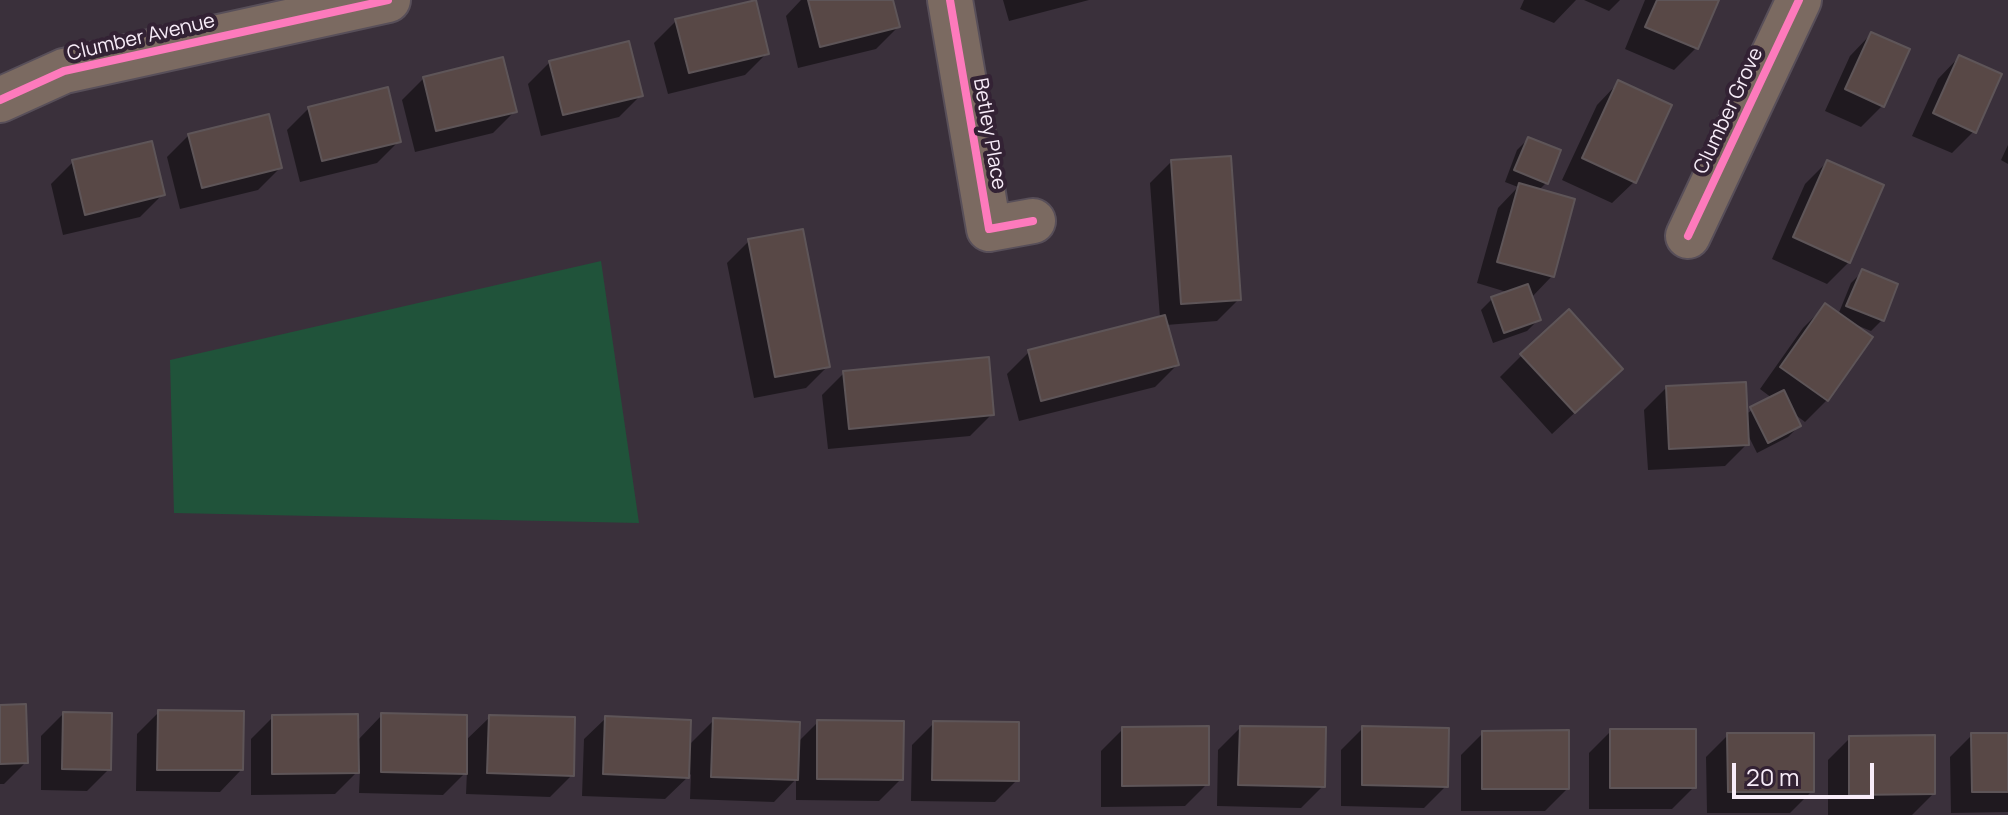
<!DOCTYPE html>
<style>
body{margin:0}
#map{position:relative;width:2008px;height:815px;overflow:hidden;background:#3a303b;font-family:Manrope,sans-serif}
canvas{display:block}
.scale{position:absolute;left:1732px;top:763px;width:142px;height:36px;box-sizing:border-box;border:4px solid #f8edf9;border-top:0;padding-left:10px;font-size:24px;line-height:28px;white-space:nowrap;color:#f8edf9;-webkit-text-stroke:6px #332234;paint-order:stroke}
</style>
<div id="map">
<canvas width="2008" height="815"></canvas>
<div class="scale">20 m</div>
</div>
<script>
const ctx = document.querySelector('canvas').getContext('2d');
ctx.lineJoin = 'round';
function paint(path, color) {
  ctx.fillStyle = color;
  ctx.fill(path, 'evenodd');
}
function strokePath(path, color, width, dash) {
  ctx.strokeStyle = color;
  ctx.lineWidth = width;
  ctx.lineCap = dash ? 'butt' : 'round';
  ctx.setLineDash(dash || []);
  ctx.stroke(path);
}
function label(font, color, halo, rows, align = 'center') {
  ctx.font = font + ' Manrope,sans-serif';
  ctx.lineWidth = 8;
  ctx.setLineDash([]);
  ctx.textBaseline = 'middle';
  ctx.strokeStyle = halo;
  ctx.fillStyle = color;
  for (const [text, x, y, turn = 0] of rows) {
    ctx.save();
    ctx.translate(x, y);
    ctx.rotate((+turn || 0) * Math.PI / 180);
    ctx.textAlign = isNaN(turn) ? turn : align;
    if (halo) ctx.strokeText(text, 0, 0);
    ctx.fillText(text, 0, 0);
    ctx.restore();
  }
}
paint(new Path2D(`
 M601,261l38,262 -465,-10 -4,-153z`), '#20533a');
paint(new Path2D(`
 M801,0h90l7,27 -22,22 -78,19 -12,-52z
 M1003,0h86l-80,21z
 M1524,0h52l-22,23 -34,-14z
 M1584,0h36l-11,11z
 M1645,0h71l-20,48 -22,22 -49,-21z
 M676,21l91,32 -22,22 -77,19 -14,-51z
 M1871,34l12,71 -22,22 -36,-16 25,-55z
 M1959,57l15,74 -22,22 -40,-17 26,-57z
 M550,62l91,33 -22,22 -78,19 -13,-52z
 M424,78l91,33 -22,22 -78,19 -13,-52z
 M1618,83l16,99 -22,21 -50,-23 35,-75z
 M309,108l90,33 -22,22 -77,19 -13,-52z
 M189,135l91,33 -22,22 -78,19 -13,-52z
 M1528,139l18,44 -8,8 14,85 -21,22 7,22 -11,11 -34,12 -12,-33 11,-11 18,-6 -33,-10 21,-75 20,-21 -13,-5 12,-32z
 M2008,145v19l-7,-4z
 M1172,161l67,138 -22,22 -51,4 11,40 -22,22 -136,34 -12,-47 22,-22 131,-34 -10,-135z
 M73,162l89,33 -22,22 -77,18 -12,-51z
 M1827,162l22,100 -22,22 -55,-25 33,-75z
 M749,241l79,125 -22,22 -52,10 -27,-135z
 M1862,272l20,48 -11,11 -17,-7 -27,76 -22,22 -12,-9 6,13 -11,11 -31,16 -10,-20v11l-22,22 -77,4 -4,-60 22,-22 80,26 26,-16 -12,-9 43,-61 22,-22 13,9 13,-32z
 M1522,355l77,35 -47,44 -52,-57z
 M844,373l148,41 -22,22 -142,13 -6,-54z
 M0,707l26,55 -22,22h-4z
 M159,712l82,58 -21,22 -84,-1 1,-57z
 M63,714l46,55 -22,22 -46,-1v-54z
 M382,715l83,26 25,-24 82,58 -22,22 -84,-3 1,-23 -24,24 -84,-2 1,-24 -25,25 -84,1v-56l22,-22 84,24z
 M606,718l82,28 26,-26 83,23 21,-21 83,57 -22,22 -83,-1v-21l-22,23 -84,-3 1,-25 -26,25 -83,-3 2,-57z
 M934,723l83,57 -22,22 -84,-1 1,-56z
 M1240,728l83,58 -22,22 -84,-2 1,-56z
 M1363,728l83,58 -22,22 -83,-2v-56z
 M1123,729l84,55 -22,22 -84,1v-56z
 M1611,731l83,56 -22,22h-83v-56z
 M1483,733l84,56 -22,22h-84v-56z
 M1728,735l84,56 -22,22h-83l-1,-56z
 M1972,735h36v77l-57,1 -1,-56z
 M1850,738l83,56 -21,21h-84v-55z`), '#0007');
const building = new Path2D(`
 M756,0l13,54 -80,19 -14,-54z
 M808,0h85l7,27 -80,20z
 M1657,0h62l-21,49 -53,-22z
 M1871,32l39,17 -26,58 -39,-18z
 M629,41l14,55 -80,19 -14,-54z
 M1959,55l43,19 -26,59 -43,-20z
 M503,57l14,55 -81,19 -13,-54z
 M1618,80l54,25 -36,78 -54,-25z
 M388,87l13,55 -79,19 -14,-54z
 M269,114l13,54 -80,20 -14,-54z
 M1528,137l33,13 -13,34 -34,-14z
 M152,141l13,54 -80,20 -13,-55z
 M1231,156l10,144 -60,4 -10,-144z
 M1827,160l57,25 -34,78 -57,-26z
 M1519,183l56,16 -21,78 -57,-15z
 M803,229l27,138 -55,10 -27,-138z
 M1862,269l36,15 -14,37 -38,-15z
 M1528,284l13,36 -37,13 -13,-36z
 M1825,303l48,34 -45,64 -48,-34z
 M1569,309l54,60 -48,44 -55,-59z
 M1165,315l14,50 -138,36 -13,-51z
 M989,357l5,58 -145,14 -6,-58z
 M1746,382l3,63 -80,4 -3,-63z
 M1784,390l17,36 -33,17 -18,-36z
 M26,704l2,59 -28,1v-59z
 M158,710l86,1 -1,59h-86z
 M63,712l49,1 -1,57 -49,-1z
 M381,713l86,2v59l-86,-2z
 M358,714l1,59 -87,1v-59z
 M489,715l86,2 -1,59 -87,-3z
 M605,716l86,4 -2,58 -86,-4z
 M713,718l87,4 -2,58 -87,-3z
 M817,720l87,1 -1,59 -86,-1z
 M933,721l86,1v59l-87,-1z
 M1209,726v59l-87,1v-59z
 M1240,726l86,1 -1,60 -87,-2z
 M1362,726l87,2 -1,59 -86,-2z
 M1610,729h86v59h-86z
 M1569,730v59h-87v-58z
 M1727,733h87v59h-86z
 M1971,733h37v59h-36z
 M1935,735v59l-86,1v-59z`);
paint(building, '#584846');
strokePath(building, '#5e5558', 2);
const minor = new Path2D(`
 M950,0l39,229 44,-8
 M0,100l64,-29 324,-71
 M1688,236l111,-236`);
strokePath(minor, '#584f59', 48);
strokePath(minor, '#7b6a61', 44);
strokePath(new Path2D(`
 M950,0l39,229 44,-8
 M0,100l64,-29 324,-71
 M1688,236l111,-236`), '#fd7abc', 8);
label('20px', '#f8edf9', '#332234', [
 ["Clumber Avenue",141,38,-13],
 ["Clumber Grove",1729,111,-65],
 ["Betley Place",989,134,80]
]);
</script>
